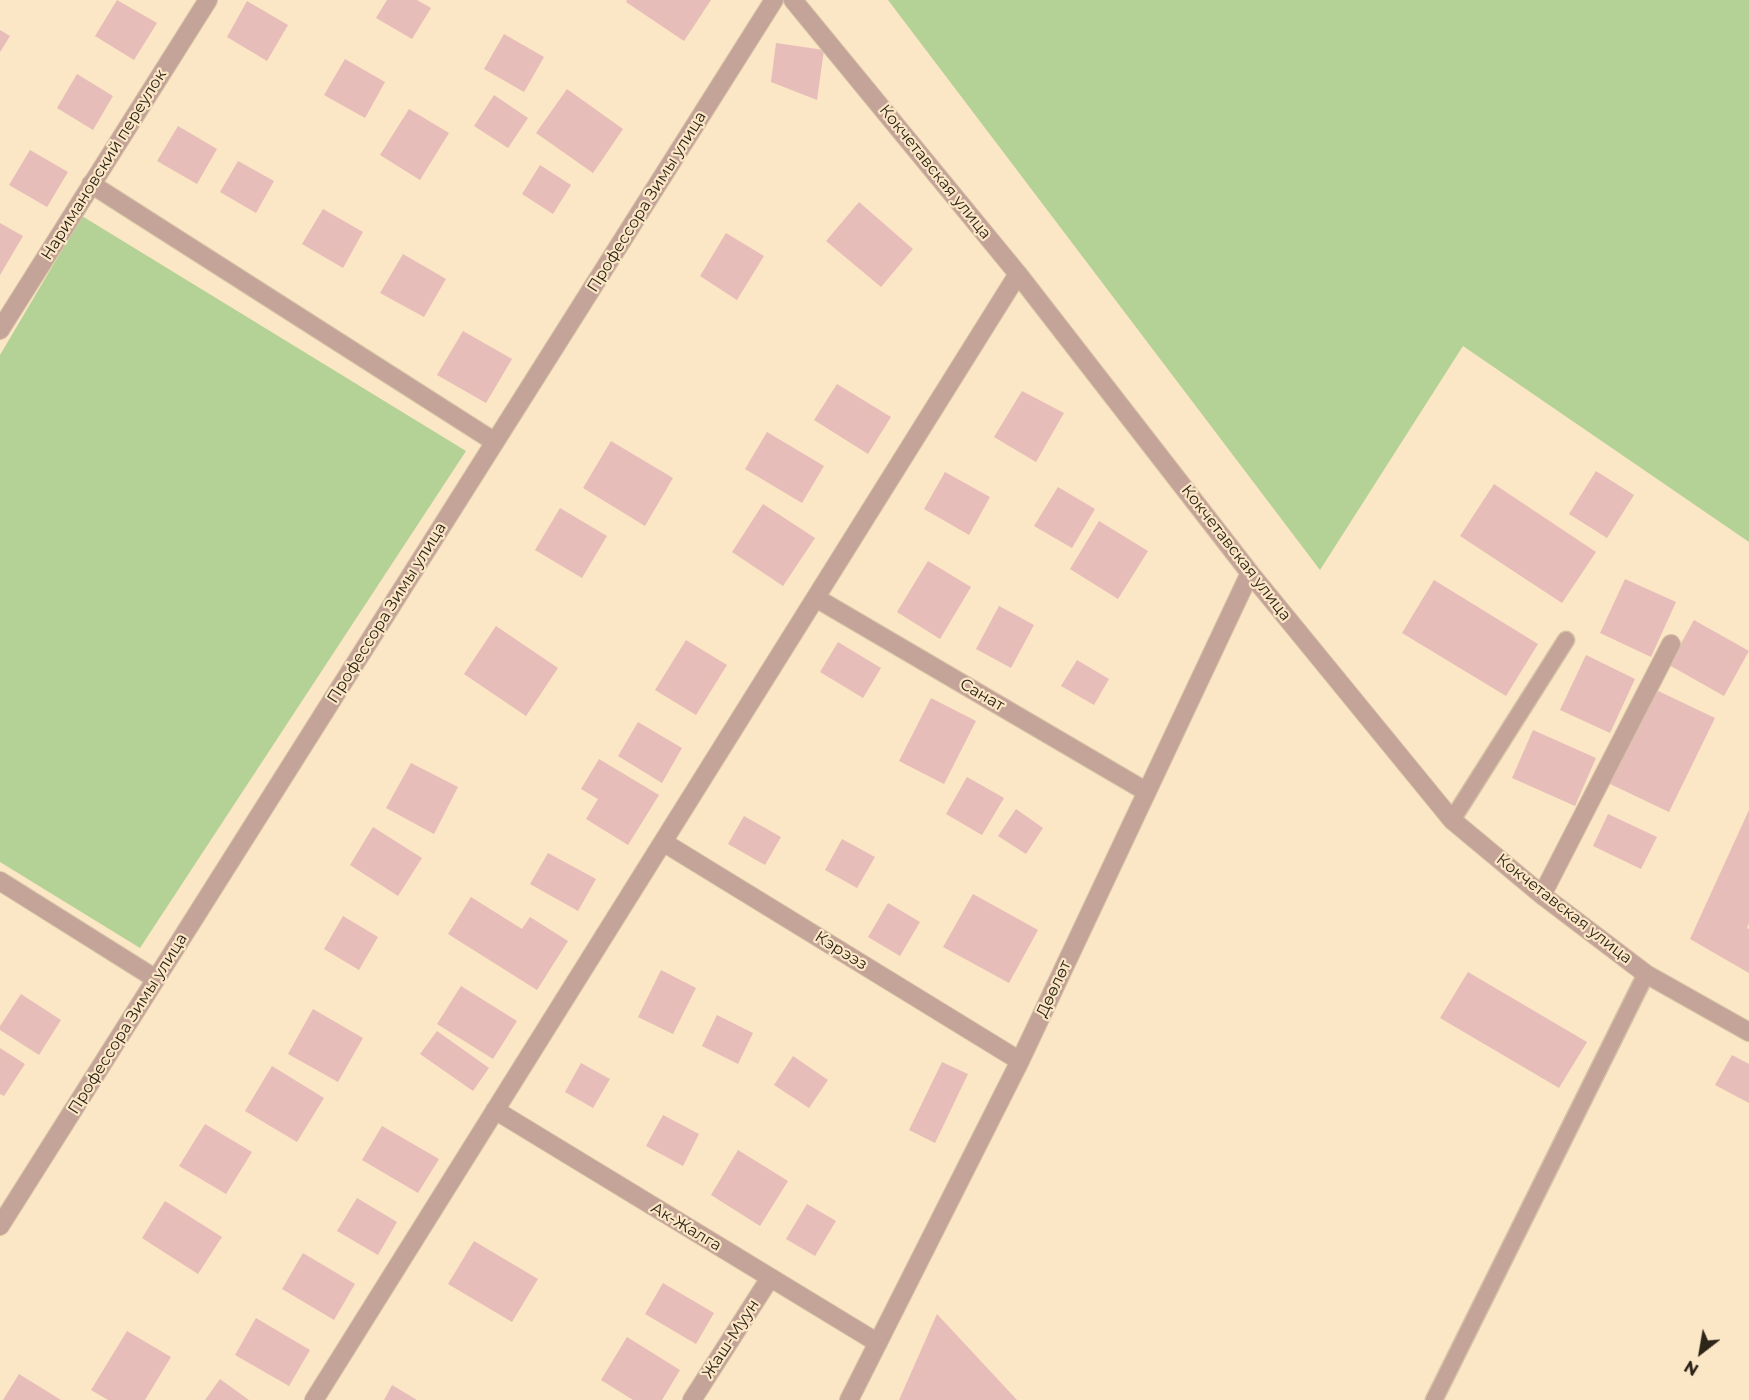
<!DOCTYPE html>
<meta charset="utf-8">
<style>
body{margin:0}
#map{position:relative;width:1749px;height:1400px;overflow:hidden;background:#fbe6c5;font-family:Montserrat,sans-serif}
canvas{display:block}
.north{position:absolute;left:1671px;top:1322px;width:60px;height:60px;-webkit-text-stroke:4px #fbe6c5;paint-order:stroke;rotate:211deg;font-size:16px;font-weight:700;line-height:24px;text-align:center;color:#2d2518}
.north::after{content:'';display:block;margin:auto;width:21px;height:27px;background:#2d2518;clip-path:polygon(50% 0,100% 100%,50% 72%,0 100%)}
</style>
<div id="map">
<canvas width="1749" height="1400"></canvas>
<div class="north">N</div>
</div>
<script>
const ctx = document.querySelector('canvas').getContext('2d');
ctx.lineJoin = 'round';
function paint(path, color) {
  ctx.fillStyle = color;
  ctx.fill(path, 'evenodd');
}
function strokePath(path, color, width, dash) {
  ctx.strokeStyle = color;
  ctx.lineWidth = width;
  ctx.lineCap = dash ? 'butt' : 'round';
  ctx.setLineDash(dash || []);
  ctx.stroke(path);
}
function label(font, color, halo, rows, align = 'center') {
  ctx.font = font + ' Montserrat,sans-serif';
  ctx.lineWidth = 4.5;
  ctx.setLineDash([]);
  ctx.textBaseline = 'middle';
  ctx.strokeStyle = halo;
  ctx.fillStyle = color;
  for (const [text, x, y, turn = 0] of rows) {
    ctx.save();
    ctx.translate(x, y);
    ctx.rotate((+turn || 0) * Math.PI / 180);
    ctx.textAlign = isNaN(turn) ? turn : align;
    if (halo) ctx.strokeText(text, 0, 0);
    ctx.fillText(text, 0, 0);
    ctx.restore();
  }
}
paint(new Path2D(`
 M888,0h861v542l-286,-196 -143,224z
 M82,216l384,235 -326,497 -140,-86v-507z`), '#b5d296');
paint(new Path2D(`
 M117,0l40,23 -23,37 -39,-24z
 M387,0h30l14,8 -19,31 -36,-21z
 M627,0h84l-27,41 -58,-39z
 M247,1l41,24 -21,36 -40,-24z
 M0,30l10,6 -10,16z
 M504,34l40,23 -20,35 -40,-23z
 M776,43l48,7 -7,50 -46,-18z
 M345,59l40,23 -20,36 -41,-23z
 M77,74l36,22 -20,34 -36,-22z
 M567,89l56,40 -30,44 -57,-40z
 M494,95l34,23 -20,30 -34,-22z
 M409,109l40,24 -29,47 -40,-25z
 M178,126l39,23 -20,35 -40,-23z
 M30,150l38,22 -21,35 -38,-22z
 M238,161l36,20 -18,32 -36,-21z
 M540,165l31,20 -18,29 -31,-20z
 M859,202l54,47 -32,38 -55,-46z
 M323,209l40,23 -20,36 -41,-24z
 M0,223l23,13 -23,39z
 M726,233l38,23 -27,44 -37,-24z
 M403,254l43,25 -22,38 -44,-24z
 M463,331l49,28 -26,44 -49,-28z
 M837,384l54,33 -23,37 -54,-34z
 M1022,391l42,22 -28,49 -42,-25z
 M767,432l57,34 -22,37 -57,-34z
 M611,441l62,37 -28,48 -62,-38z
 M1596,471l38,24 -27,43 -38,-24z
 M945,472l45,25 -21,38 -45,-26z
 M1494,484l102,68 -34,51 -102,-67z
 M1058,487l37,22 -23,39 -38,-22z
 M763,504l52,34 -32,48 -51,-34z
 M560,508l47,28 -25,42 -47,-28z
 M1099,521l49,30 -30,48 -48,-30z
 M928,561l43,26 -31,52 -43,-27z
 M1625,579l51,23 -25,55 -51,-24z
 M1434,580l104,64 -32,52 -104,-63z
 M999,606l35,19 -23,43 -35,-19z
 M1694,620l55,31 -25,45 -55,-31z
 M496,626l62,42 -32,48 -62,-42z
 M686,640l41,25 -31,50 -41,-25z
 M838,642l43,26 -18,30 -43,-26z
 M1586,655l49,24 -25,54 -50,-23z
 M1077,660l32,19 -15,26 -33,-19z
 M1654,689l61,29 -46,94 -61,-29z
 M931,698l45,23 -32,63 -45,-23z
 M638,722l44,26 -20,35 -44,-27z
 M1533,730l63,28 -21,48 -63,-28z
 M599,759l60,36 -31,50 -42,-26 12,-20 -17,-10z
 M411,763l47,24 -24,47 -48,-26z
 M967,777l37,21 -22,37 -36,-21z
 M1016,809l27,19 -17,26 -28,-18z
 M1749,810v113l-2,5 2,1v44l-59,-34z
 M1608,814l49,23 -16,32 -48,-23z
 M744,816l37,21 -16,28 -37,-21z
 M373,827l49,31 -24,38 -48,-31z
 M842,839l33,18 -18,31 -32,-18z
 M548,853l48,26 -18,32 -48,-27z
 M973,894l65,36 -29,53 -66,-36z
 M471,897l51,32 8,-12 38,24 -31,49 -89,-56z
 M888,903l32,19 -20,34 -32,-19z
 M343,916l35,21 -19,33 -35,-21z
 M661,970l35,18 -23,46 -35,-17z
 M1468,972l119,70 -28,46 -119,-70z
 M461,986l56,35 -24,38 -56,-35z
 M21,994l40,26 -22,35 -39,-25v-4z
 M313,1009l50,29 -25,44 -50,-28z
 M717,1015l36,18 -15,31 -36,-18z
 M437,1031l52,37 -16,23 -53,-37z
 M0,1048l25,16 -21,32 -4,-2z
 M1732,1055l17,9v39l-34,-18z
 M793,1056l35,24 -19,28 -35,-23z
 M942,1062l26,12 -33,69 -26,-13z
 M581,1063l29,16 -17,29 -28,-16z
 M272,1066l52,32 -27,44 -52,-31z
 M663,1115l36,19 -16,32 -37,-20z
 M205,1124l47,28 -26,42 -47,-28z
 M382,1126l57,33 -21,34 -56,-33z
 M738,1150l50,31 -28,45 -49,-31z
 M357,1198l40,24 -19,33 -41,-24z
 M165,1201l57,36 -24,37 -56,-36z
 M807,1204l29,17 -21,35 -29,-17z
 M474,1241l64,38 -26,43 -64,-38z
 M303,1253l52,31 -21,36 -52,-31z
 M663,1283l51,30 -18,31 -51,-30z
 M937,1314l80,86h-118z
 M256,1318l54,32 -21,36 -54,-31z
 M127,1331l44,26 -26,43h-37l-17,-10z
 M627,1337l53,33 -18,30h-29l-32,-20z
 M19,1374l42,26h-58z
 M220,1379l29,21h-44z
 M392,1385l25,15h-33z`), '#e7bdb9');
const service = new Path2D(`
 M1452,820l114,-180
 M1434,1400l212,-426`);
const minor = new Path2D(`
 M793,0l225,274 232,299 202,247 90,75 104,79 103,58
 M91,184l404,258
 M0,330l208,-330
 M816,598l331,194
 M663,842l357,219
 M0,881l156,98
 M1542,895l129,-251
 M495,1110l383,233
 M0,1226l774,-1226
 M314,1400l704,-1126
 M692,1400l78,-122
 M849,1400l171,-339 230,-488`);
strokePath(service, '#d6c3a6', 19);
strokePath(minor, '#d6c3a6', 20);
strokePath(service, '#c4a398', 16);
strokePath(minor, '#c4a398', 18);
label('16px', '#2d2518', '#fbe6c5', [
 ["Наримановский переулок",104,165,-58],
 ["Кокчетавская улица",935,172,51],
 ["Профессора Зимы улица",647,202,-58],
 ["Кокчетавская улица",1236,553,52],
 ["Профессора Зимы улица",387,613,-58],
 ["Санат",982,695,30],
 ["Кокчетавская улица",1564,909,38],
 ["Кэрээз",841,951,32],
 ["Дөөлөт",1054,989,-65],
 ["Профессора Зимы улица",128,1024,-58],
 ["Ак-Жалга",686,1227,31],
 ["Жаш-Муун",731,1339,-57]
]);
</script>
